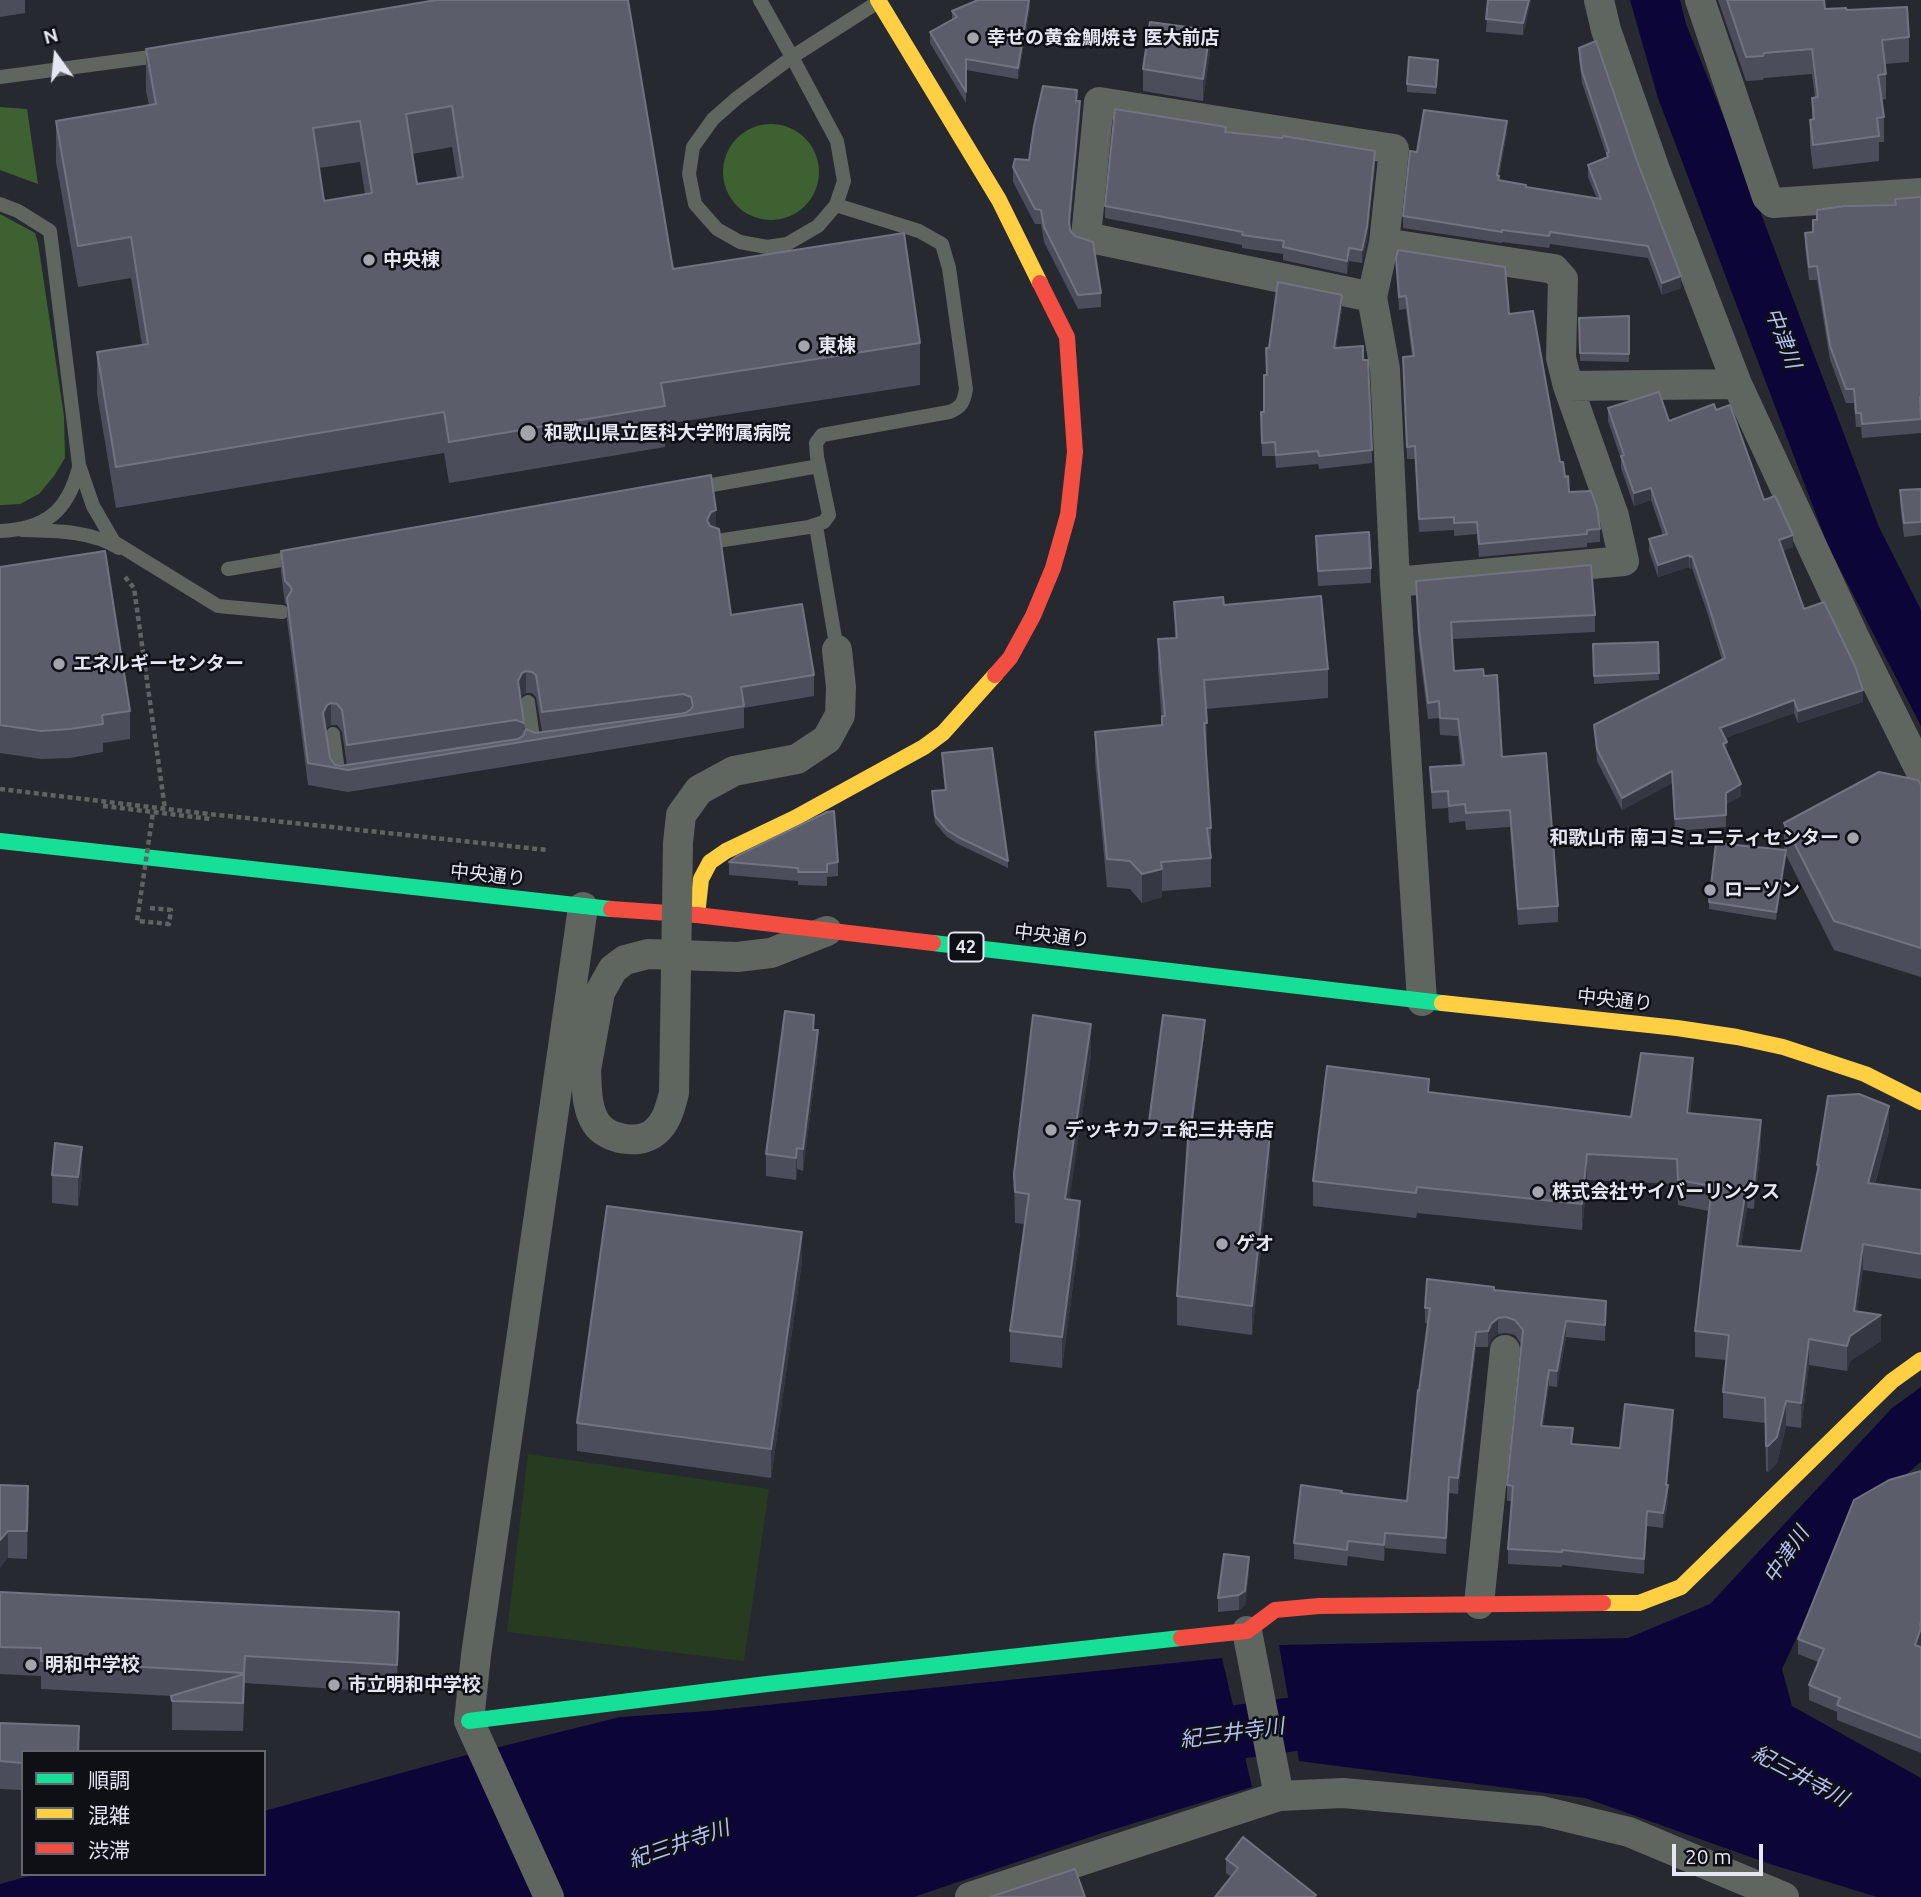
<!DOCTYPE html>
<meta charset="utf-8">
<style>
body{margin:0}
#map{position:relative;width:1921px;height:1897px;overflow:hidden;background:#272931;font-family:Ubuntu,"Noto Sans JP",sans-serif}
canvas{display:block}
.legend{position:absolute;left:21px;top:1750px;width:245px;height:126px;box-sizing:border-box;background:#0e1016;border:2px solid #64666e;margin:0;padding:9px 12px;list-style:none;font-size:21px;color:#e4e7f1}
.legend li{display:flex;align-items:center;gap:14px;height:35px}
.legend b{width:35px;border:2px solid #64666e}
.north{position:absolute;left:21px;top:21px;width:70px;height:70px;-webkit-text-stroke:5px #0e1016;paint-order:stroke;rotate:345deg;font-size:19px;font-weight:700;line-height:28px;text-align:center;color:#e4e7f1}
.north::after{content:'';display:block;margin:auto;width:24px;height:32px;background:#e4e7f1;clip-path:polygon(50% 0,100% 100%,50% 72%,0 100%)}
.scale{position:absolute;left:1672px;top:1844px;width:91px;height:32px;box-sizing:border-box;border:4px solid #e4e7f1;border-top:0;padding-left:9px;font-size:21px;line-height:24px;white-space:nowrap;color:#e4e7f1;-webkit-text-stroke:5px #0e1016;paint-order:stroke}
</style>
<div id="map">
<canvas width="1921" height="1897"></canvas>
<ul class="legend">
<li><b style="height:9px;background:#16e098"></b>順調</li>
<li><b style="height:9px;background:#ffcf43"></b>混雑</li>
<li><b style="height:9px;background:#f24e42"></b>渋滞</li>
</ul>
<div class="north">N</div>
<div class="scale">20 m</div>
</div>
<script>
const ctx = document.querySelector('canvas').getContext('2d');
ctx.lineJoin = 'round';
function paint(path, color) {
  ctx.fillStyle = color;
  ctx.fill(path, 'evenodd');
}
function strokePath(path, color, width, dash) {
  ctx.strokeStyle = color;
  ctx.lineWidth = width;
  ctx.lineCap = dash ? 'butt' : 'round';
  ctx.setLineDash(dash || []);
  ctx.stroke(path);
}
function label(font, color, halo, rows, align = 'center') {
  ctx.font = font + ' Ubuntu,"Noto Sans JP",sans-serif';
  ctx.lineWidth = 5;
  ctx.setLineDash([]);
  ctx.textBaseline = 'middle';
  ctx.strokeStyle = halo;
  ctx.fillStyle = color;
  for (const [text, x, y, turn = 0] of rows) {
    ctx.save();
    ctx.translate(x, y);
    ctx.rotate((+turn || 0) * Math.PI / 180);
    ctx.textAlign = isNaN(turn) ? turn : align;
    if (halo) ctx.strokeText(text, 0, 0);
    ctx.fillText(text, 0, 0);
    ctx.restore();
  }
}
paint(new Path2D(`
 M528,1454l241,35 -25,172 -237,-29z`), '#273b21');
paint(new Path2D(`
 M0,107l27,2 11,75 -38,-14z
 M723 172a48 48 0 1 1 96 0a48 48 0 1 1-96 0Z
 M0,214l35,19 3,10 26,173 1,42 -11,18 -15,18 -19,10 -18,1h-2z`), '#3d6131');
paint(new Path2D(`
 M1630,0h50l6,24 51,126 142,377 42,83v116l-93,-180 -170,-448z
 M1921,1387v75l-63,52 -19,33 -57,122 10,37 129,72v119h-44l-107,-33 -185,-66 -286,-37 -20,-116 349,-7 82,-34 182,-196z
 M1222,1658l30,129 -150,46 -188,64h-914v-13l37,-10h227v-63l195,-54 161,-40 88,-6z`), '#0c0638');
strokePath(new Path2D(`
 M1165,1742l202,-28`), '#0c0638', 54);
strokePath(new Path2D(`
 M125,577l9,11 31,221
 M0,789l209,25 338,36
 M103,806l108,13`), '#5f6363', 4.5, [5, 3.5]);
strokePath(new Path2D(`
 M760,0l32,57 45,84 7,40 -8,24 -18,21 -31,18 -20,3 -27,-5 -23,-13 -22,-25 -6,-30 4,-27 20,-28 24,-21 55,-41 86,-55
 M0,77l165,-22
 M0,204l18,7 32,20 29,234 14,41 21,36 104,64 64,6
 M695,488l124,-22
 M816,526l21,124
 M22,530c32,1 68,0 97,18
 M0,531c46,-2 68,-20 79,-64
 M717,541l92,-14 15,-5 5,-7 -12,-58 -1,-14 6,-8 127,-23c12,-4 15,-10 17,-23l-17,-121 -7,-24 -23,-13 -83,-26
 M228,569l71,-12
 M528,702l6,43h3
 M333,734l6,44 3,-1`), '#5f655f', 14);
strokePath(new Path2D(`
 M1599,0l7,30 48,137 83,217 119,257 65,131
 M1700,0l67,197 6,6 148,-10
 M1384,243l10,-94 -295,-47 -13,135 286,60 13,72 10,213
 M1372,297l12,-54 170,26 9,10 -2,79 7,28
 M1422,1001l-27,-419 229,-21 -10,-45 -46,-130 169,-2
 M586,1070l14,-78 13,-23 12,-9 23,-6 89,3 34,-4 56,-22
 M1479,1604l26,-254
 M1247,1631l32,165
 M549,1897l-80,-176 7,-66 107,-748
 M970,1897l309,-101 64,-3 199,18 87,21 155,65`), '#5f655f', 30);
strokePath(new Path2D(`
 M0,841l611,68
 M933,943l509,60
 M469,1721l298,-37 414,-46`), '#16e098', 16);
strokePath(new Path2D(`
 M878,0l121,200 41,83
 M697,915l4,-36 9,-17 16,-11 69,-33 129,-71 19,-14 52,-58
 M1442,1003l235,25 60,9 46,10 82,27 56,28
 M1603,1603h36l42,-16 211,-206 29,-21`), '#ffcf43', 16);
strokePath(new Path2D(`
 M995,675l15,-17 23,-42 20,-48 15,-53 7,-63 -8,-115 -27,-54
 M611,909l86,6 236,28
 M1181,1638l66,-7 28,-21 44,-4 284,-3`), '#f24e42', 16);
strokePath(new Path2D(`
 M150,908l21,2 -2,14 -32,-3 16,-109`), '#5f6363', 4.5, [5, 3.5]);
strokePath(new Path2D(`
 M586,1070c1,18 0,37 10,53 11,17 44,22 59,9 12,-10 15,-24 19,-39l4,-250 3,-28 18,-25 35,-19 63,-12 30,-20 13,-24 1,-28 -4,-37`), '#5f655f', 30);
paint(new Path2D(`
 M0,0h25v13l-25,4z
 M436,0l237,269 247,74v42l-255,39v23l-216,36 -5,-30 -328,55 -19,-114v-42l45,-7 -11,-67 -53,9 -22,-125v-41l93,-16 -3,-14v-42zM452,147l5,31 -40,6 -5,-30zM360,162l5,32 -41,7 -5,-33z
 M1488,0h43l-8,35 -37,-3z
 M1718,0h106l1,9 22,1 62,27v25l-24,2 1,10v25l-5,1 3,17v25h-5v19l-66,8 -3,-24v-25h2v-22h3l-3,-24 -48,4 -1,2 -17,1z
 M1030,8l-12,71 -52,-9v33l-36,-60v-11l22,-12v-9z
 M1579,48l102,240 -19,7 -14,-37 -98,-14 -1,4 -47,-6v1l-99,-15v-12l14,-64 90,-20 -8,44v4l27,7 71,12 -9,-22v-12l19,-8 -25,-74 -3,-24z
 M1210,52l-7,49 -60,-10v-22z
 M1438,67l-2,27 -29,-2v-8z
 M1077,101l3,14 -10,111 31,67v14l-23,2 -34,-67 -3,-18h-6l-22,-42v-15l16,-7z
 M1226,132l149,32 -8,76 -5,23 -13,-2 -2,13 -64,-14v-6l-41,-6v-3l-137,-27v-12z
 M1921,197v236l-59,5 -1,-11h-5l-2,-24h-8l-16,-43 -13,-80h-8l-4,-34v-13l8,-1 4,-12 78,-15v-6z
 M1396,258l113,56 56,163 4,15 31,37v13l-13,1v4l-108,10 -2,-23 -23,2v-6l-35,2 -4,-73h-8l-4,-89v-13l9,-1 -6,-47 -7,1z
 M1342,309l-6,39 27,12 9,90v13l-53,6 -1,-5 -42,4 -1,-12h-13l-1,-44h3l3,-37 -1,-27h3z
 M1629,316v46l-49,-1 -1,-43z
 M1608,408l61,13 47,-11 48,90 29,47 -10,4 21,58 59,93 -65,21 -4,-10 -69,25 2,16 14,42 -15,8v23l-51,4 -3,-48 -50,27 -25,-49 -3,-36 128,-65 -15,-48 -15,-44 -2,1 -1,-2 -31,10 -9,-26v-12l14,-4 -12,-35 -17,6 -13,-38v-9l-13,-38z
 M1921,489v46l-17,2 -4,-34v-13z
 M716,528l15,87 83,60v21l-70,12v20l-396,64 -40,-7 -21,-165v-15l-2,-2 -4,-30v-22zM526,693h6l4,4 6,35 -18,2v-11l-3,-26 1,-2zM331,725h6l5,7 5,33 -7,1 -5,-1 -5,-7 -4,-29 1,-2z
 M1316,536l55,32v15l-53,3z
 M0,567l130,144v28l-27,4v9l-33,6 -29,1 -41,-6z
 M1416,581l179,34v17l-143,7 2,32 48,86 56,149v16l-40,3 -8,-98 -44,3 -1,-9 -16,2 -1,-15 -16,1 -2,-42 31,-2 -3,-29 -18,-1 -1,-17 -11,1 -9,-71z
 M1174,602l50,3 104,64v29l-122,11 1,42h-2l6,77v59l-49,4v6l-20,6 -12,-14 -23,-2 -12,-126v-29l67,-7 -4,-57v-29l17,-1z
 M1658,642l1,38 -65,4 -1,-40z
 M942,753l66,108v7l-50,-24 -11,-7 -12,-14 -3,-32 13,-1z
 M1921,785v192l-87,-27 -48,-95 -10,65 -67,-11v-7l75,-52v-27z
 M729,862h109v14l-11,1v9l-29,-1v-4l-69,-6z
 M1205,1028l-13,99 78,36 -18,172 -75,-10v-29l12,-161 -40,-6v-7z
 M814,1030l4,22 -15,119 -6,-2 -1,11 -30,-4v-22z
 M1091,1055l-22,144 11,33 -18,136 -52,-6v-31l15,-107 -10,-1 -1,-49z
 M1693,1084l-3,29 71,33 -7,63 -7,-1 -6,38 60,5 16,-75v-11l72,-34 -14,53 46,6v89l-58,-9 -6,42 24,29 -31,20 -3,10 -38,-6 -8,63 -15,-2 -9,37 -9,9 -2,-1 -1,-48 -42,-5v-26l3,-32 -31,-3v-26l14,-120 -31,-6 -1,-21 -90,-4 -5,50 -165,-17 -1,5 -103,-12v-25l116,-88 202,24z
 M52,1175l30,1 -4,30 -26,-3z
 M802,1261l-31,217 -194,-27v-28z
 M1494,1290l112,11 -1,40 -39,-4 -9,50 -8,-1 -6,40 30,18 47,4 53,-22 -6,59 1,16 -5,27 -16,-2 -3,48 -82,-9v2l-54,-3v-15l4,-48h-5v-16l14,-141 -6,-9 -9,-2 -8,1 -7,5 -3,8h-12l-18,147 -9,-1 -3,61 -61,-6 -1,13 -36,-5 -1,10 -53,-7v-16l48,-50 65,8 21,-178h-3v-15z
 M1921,1466v177l-1,4h1v106l-84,-33v-8l-28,-12v-15l9,-23 -20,-8v-15l123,-168z
 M0,1485l28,29 -1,45 -19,-1z
 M1249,1571l-4,34 -6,5 -21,2v-14z
 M0,1592l399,47 -2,54 -152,-10 -2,48 -71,-1v-34l-131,-7v-13l-41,-2z
 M0,1723l79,29h-56v38l-23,-1z
 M1226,1859l90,38 -85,-20 -5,-4z`), '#4b4d5a');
paint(new Path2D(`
 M1030,0v8l-12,71v-11z
 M1529,0h2l-8,35v-12z
 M1210,30v22l-7,49v-22z
 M1080,101v14l-11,121v-15z
 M1507,121v11l-9,46 1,-2v11l-2,-12z
 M1375,151v13l-8,76 -5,23v-13z
 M1349,248v13l-2,13v-13z
 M1681,276v12l-19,7v-12z
 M1342,295v14l-8,52v-13z
 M1651,488v12l-17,6v-13z
 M716,510v21l-5,3 -4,-14 4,-8z
 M1793,535v12l-14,6v-13z
 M1689,555v12l-31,10v-12z
 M1692,556v12l-2,1v-12z
 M526,671v22l-4,2 -4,8v-22l4,-8z
 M1863,690v12l-65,21v-12z
 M1794,700v13l-74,27v-12z
 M331,703v22l-4,2 -4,8v-22l4,-8z
 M1727,742v12l-4,-10z
 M1672,771v12l-50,27v-12z
 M1741,784v12l-15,9v-12z
 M1786,850v7l-10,63v-8z
 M1162,869v28l-20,6v-29z
 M1205,1020v8l-14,107v-7z
 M1091,1024v31l-26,174v-30z
 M818,1030v22l-15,119v-22z
 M1693,1058v26l-6,54v-25z
 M1889,1106v25l-21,77v-25z
 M1761,1120v26l-7,63v-25z
 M1270,1134v29l-18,172v-29z
 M82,1147v29l-4,30v-29z
 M797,1148v21l-1,11v-22z
 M1587,1154v26l-5,50v-26z
 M1747,1183v25l-10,63v-25z
 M1080,1201v31l-18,136v-31z
 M802,1232v29l-31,217v-29z
 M1863,1244v26l-9,63 27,-18v26l-31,20 -3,10v-25l7,-35z
 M1498,1318v16l-7,5 -3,8v-16l3,-7z
 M1566,1321v16l-9,50v-16z
 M1476,1332v15l-18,147v-16z
 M1809,1339v26l-8,63v-25z
 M1549,1370v16l-8,55v-15z
 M1786,1401v25l-9,37 -9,9v-26z
 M1673,1410v16l-6,63 1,-4v16l-5,27v-15z
 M1449,1477v16l-3,61v-16z
 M28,1486v28l-1,45v-28z
 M1647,1511v15l-3,48v-15z
 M8,1531v27l-8,10v-28z
 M1385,1533v15l-1,13v-16z
 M1249,1557v14l-4,34 -6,5v-15z
 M399,1612v27l-2,54v-28z
 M1921,1622v21l-6,17v-15z`), '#353743');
const building = new Path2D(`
 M436,0h192l45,269 231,-36 16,110 -259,40 4,23 -216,36 -5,-30 -328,55 -19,-115 51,-8 -17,-107 -53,9 -22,-125 100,-17 -10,-55zM452,106l11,71 -46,7 -11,-70zM360,121l12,72 -48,8 -11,-73z
 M978,0h51l-11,68 -52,-9v33l-36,-60 27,-15 -5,-6z
 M1488,0h41l-6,23 -37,-4z
 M1727,0h97l1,9 21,-1 1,2 60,-3 2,30 -27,3 4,34 -8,1 6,42 -7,1 2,18 -66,9 -3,-25 4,-1 -2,-21 6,-1 -6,-48 -48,4 -1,3 -17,1z
 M1150,22l60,8 -7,49 -60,-10z
 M1596,41l41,120 44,115 -19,7 -14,-37 -98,-14 -1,4 -47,-6v2l-99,-16 7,-65 7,1 7,-42 83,11 -10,54 2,1 -1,4 28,5v2l75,12 -13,-34 20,-8 -1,-4 2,-1 -27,-81 -3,-23z
 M1409,57l29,3 -2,27 -29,-3z
 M1043,86l34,4 -1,11h4l-11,120 1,9 5,6 18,6 8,51 -23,2 -34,-68 -3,-17 -6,-1 -22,-42 2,-8 14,1 5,-34z
 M1115,109l111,18 -1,5 57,6 1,-2 92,15 -8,76 -5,23 -13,-2 -2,13 -64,-14 1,-6 -42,-6 1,-3 -138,-26z
 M1921,197v200h-1l1,22 -59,5 -1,-11h-5l-2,-24h-8l-16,-43 -13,-80 -8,1 -4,-34 8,-1v-12h4v-10l27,-4 52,-1 -1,-6z
 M1398,250l107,17 4,47 24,-3 27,151h3l2,15 3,-1 1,16 22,-1 6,17 3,21 -13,1v4l-108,10 -2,-22 -23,1v-6l-35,2 -4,-73 -8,1 -4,-90 11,-1 -8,-60 -7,1 -3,-39z
 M1278,282l64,13 -8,53 29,-2v14h5l4,90 -53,6 -1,-5 -42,4 -1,-13 -13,1 -1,-31h3v-37h3l-1,-27h3z
 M1629,316v38l-49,-1 -1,-35z
 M1659,392l10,29 45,-17 2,6 14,-5 34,95 11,-4 18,39 -14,5 25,69 20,-7 31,64 8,24 -65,21 -4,-11 -74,28 7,14 -4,2 18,40 -15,9v22l-51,4 -3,-48 -50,27 -25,-49 -3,-24 131,-67 -18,-58 -15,-44 -2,1 -1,-2 -31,10 -9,-26 18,-5 -16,-46 -17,5 -13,-37 3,-1 -16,-47z
 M711,475l5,35 -5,2 -4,8 3,6 9,3 12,86 71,-11 12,71 -73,12 3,19 -396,64 -40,-7 -21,-165 5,-8 -2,-4 -5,-5 -4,-30zM526,671l6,1 4,3 6,37 141,-18 8,3 2,9 -3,4 -5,3 -150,20 -9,-4 -3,7 -5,3 -178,27 -5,-1 -5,-7 -7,-45 4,-8 4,-2 6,1 5,6 5,35 169,-25 8,3 -6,-42 4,-8z
 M1921,489v33l-17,1 -4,-33z
 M1369,532l2,36 -53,3 -2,-35z
 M105,551l25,160 -28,4 1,9 -33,5 -29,2 -41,-6v-158z
 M1591,565l4,50 -144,7 3,49 29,-2 1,7 13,-1 5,82 44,-4 12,153 -40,3 -8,-99 -44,3 -1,-9 -16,2 -1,-15 -16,1 -2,-25 34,-2 -6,-46 -18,-1 -1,-17 -11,2 -9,-72 -3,-50z
 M1321,596l7,73 -124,11 3,43h-3l7,105h-4l4,30 -50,4 1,7 -20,5 -12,-13 -23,-2 -12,-127 67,-7v-9h3l-7,-77 19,-1 -3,-36 49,-5 1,8z
 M1658,642l1,31 -65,3 -1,-32z
 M992,748l16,113 -50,-24 -11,-7 -12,-14 -3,-25 14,-1 -4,-37z
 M1879,772l39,8 3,5v163l-87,-27 -50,-98z
 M834,811l4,51 -11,2v8h-29v-4l-69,-6 8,-6 90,-44z
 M1716,843l70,7 -10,62 -67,-10z
 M785,1011l29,4 -1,15h5l-15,119 -6,-1 -1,10 -30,-4z
 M1033,1015l58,9 -26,175 15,2 -18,136 -52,-6 19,-137 -14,-2 -1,-18z
 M1163,1015l42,5 -14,106h-2v1l-40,-5z
 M1641,1053l52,5 -6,55 74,7 -7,64 -7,-1 -10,63 64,5 18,-86h-2l11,-69 31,-2 30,12 -21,77 53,7v64l-58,-10 -9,67 27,4 -31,21 -3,10 -38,-7 -8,64 -15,-2 -9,36 -9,9h-2l-1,-48 -42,-6 6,-57 -34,-4 17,-145 -34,-6 -1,-21 -90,-5 -5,50 -165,-17 -1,6 -103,-12 14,-115 102,13 -1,13 203,25z
 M1189,1126l81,8 -18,172 -75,-10z
 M55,1143l27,4 -4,30 -26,-2z
 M607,1206l195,26 -31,217 -194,-26z
 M1427,1279l67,8v3l112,11 -1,24 -39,-4 -9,50 -8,-1 -8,56 32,2 -2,16 49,4 5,-44 48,6 -7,75h2l-5,28 -16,-2 -3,48 -82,-9v2l-54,-3 5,-63 -6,-1 16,-155 -8,-10 -9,-3 -8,1 -7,6 -3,7 -12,1 -18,146 -9,-1 -3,61 -61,-5 -1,12 -36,-4 -1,9 -53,-7 7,-58 41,6 -1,2 66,8 11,-111 1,1 11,-83h-5z
 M1921,1471v151l-1,3 1,3 -6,17 6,2v91l-84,-33 3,-7 -31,-13 15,-36 -26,-10 56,-139 35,-20z
 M0,1485l28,1 -1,45h-19l-8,9z
 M1224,1554l25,3 -4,34 -6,4 -21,3z
 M0,1592l399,20 -2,53 -152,-9 -1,17 -203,-12v-13l-41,-1z
 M244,1674l-1,29 -71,-2 -1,-5z
 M0,1723l79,3 -1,26h-55v11l-23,-2z
 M1243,1837l73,58 -2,2h-99l23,-29 -12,-9z
 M1075,1869l10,28h-95z`);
paint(building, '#5b5d6b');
strokePath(building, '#707380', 2);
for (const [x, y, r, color] of [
 [973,38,7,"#a2a4ae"],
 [369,260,7,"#a2a4ae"],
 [804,346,7,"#a2a4ae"],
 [528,433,9,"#a2a4ae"],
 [59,664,7,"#a2a4ae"],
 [1853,838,7,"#a2a4ae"],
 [1710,890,7,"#a2a4ae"],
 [1051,1130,7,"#a2a4ae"],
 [1538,1192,7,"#a2a4ae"],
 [1222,1244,7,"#a2a4ae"],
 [31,1665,7,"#a2a4ae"],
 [334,1685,7,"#a2a4ae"]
]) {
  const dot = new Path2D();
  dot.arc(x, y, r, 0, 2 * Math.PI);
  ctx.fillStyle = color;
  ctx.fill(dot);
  strokePath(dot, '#0e1016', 2.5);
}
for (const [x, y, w] of [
 [966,947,35]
]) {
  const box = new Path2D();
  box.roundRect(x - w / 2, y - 14.5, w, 29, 5);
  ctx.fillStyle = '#0e1016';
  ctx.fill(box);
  strokePath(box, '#e4e7f1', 2);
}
label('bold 18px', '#e4e7f1', null, [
 ["42",966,947]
]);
label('bold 19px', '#e4e7f1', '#0e1016', [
 ["幸せの黄金鯛焼き 医大前店",987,38],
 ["中央棟",383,260],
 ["東棟",818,346],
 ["和歌山県立医科大学附属病院",544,433],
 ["エネルギーセンター",73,664],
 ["和歌山市 南コミュニティセンター",1839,838,"right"],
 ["ローソン",1724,890],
 ["デッキカフェ紀三井寺店",1065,1130],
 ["株式会社サイバーリンクス",1552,1192],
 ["ゲオ",1236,1244],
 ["明和中学校",45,1665],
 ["市立明和中学校",348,1685]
], 'left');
label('19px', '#e4e7f1', '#0e1016', [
 ["中央通り",488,875,6],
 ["中央通り",1052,936,7],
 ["中央通り",1615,1000,6]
]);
label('italic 21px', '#b5c0f6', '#0e1016', [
 ["中津川",1783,338,69],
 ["中津川",1786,1555,-56],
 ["紀三井寺川",1232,1733,-8],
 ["紀三井寺川",1800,1776,28],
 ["紀三井寺川",679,1844,-19]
]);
</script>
